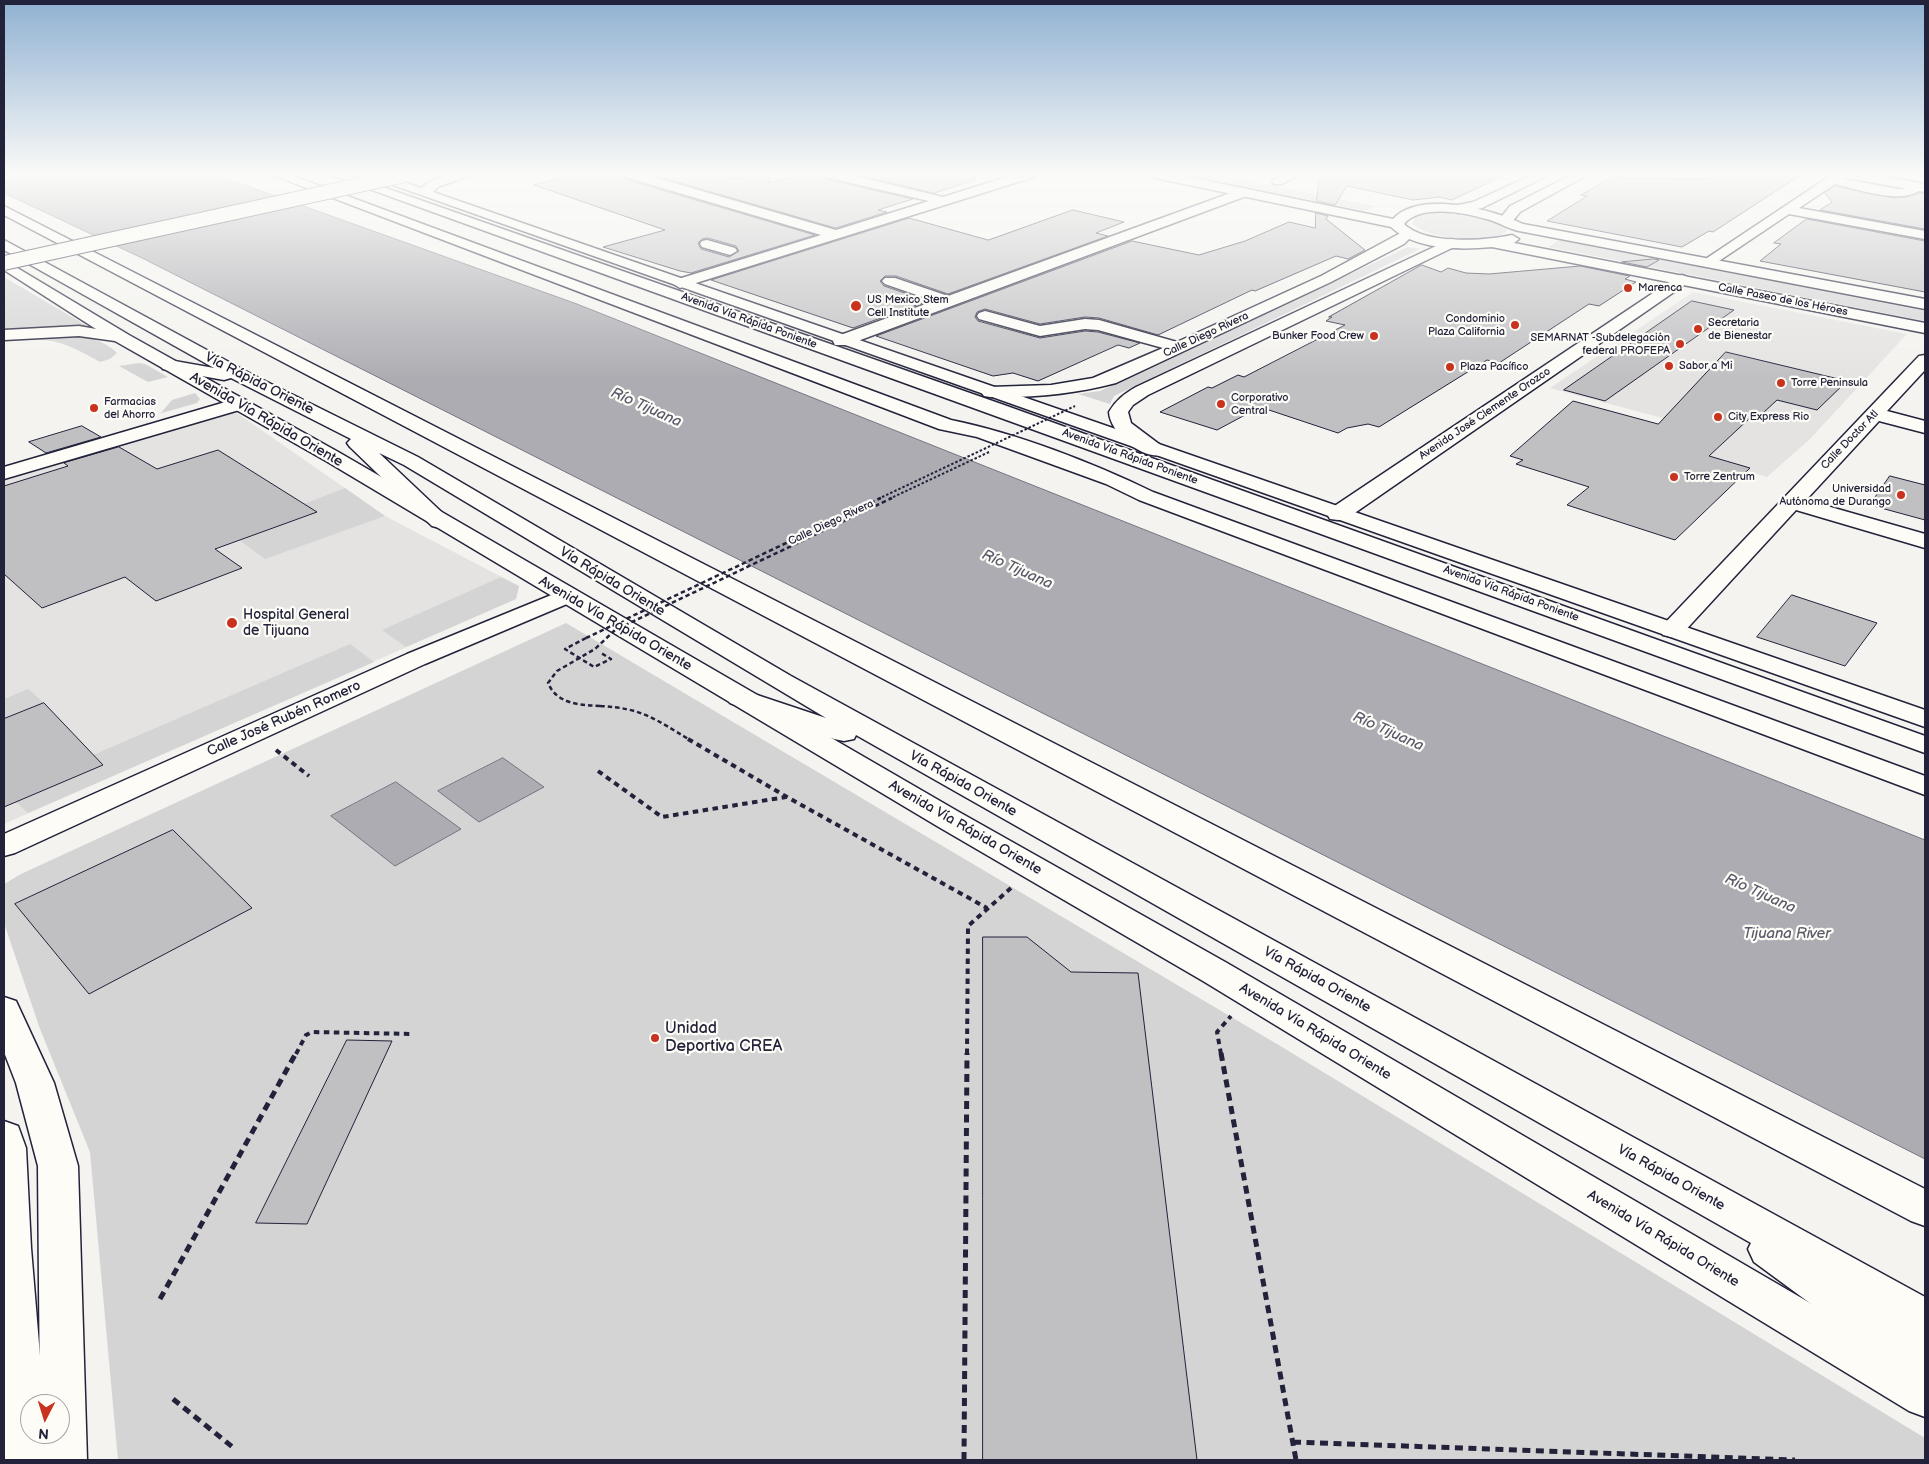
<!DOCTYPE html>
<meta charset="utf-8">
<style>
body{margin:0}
#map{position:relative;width:1929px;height:1464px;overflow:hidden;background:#f4f3ef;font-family:"Balsamiq Sans",sans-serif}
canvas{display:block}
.frame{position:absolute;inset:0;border:5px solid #22223b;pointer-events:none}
.north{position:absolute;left:20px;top:1394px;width:50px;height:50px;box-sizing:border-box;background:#fdfcf7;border:1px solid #a5a5ac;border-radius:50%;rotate:185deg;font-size:14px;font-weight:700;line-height:20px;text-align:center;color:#22223b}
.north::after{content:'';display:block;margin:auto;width:18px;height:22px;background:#c8321e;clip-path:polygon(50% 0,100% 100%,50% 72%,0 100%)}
</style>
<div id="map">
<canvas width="1929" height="1464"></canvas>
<div class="frame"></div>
<div class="north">N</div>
</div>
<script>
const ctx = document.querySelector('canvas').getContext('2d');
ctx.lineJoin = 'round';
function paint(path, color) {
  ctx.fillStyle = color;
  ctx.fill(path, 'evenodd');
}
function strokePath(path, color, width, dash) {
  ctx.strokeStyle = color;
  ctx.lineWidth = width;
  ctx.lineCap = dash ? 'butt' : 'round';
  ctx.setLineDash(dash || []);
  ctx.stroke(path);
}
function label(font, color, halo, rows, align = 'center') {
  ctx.font = font + ' "Balsamiq Sans",sans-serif';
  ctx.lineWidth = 4.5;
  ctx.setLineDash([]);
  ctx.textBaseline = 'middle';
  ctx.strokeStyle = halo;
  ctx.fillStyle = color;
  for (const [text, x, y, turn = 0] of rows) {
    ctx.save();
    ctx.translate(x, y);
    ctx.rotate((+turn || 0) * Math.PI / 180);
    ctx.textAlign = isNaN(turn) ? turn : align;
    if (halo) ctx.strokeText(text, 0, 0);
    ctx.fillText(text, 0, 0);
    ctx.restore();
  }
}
paint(new Path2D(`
 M1693,292l214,42 -97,105 -43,38 -123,-37 22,-21 -116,-31z
 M237,413l148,103 134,70 -3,13 -512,225v-345l216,-65z`), '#e4e3e2');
paint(new Path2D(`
 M1178,174h36l162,32 -11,5z
 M1441,212l45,5 20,9 1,5c-17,16 -80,8 -95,-8l4,-7z
 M1559,240l366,71v10l-376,-74z
 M1408,247l12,2 -306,147 -4,8 -32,-10 22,-3z
 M4,277l85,50 -85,3z
 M41,335c25,0 57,-2 76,18l-7,6 -10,3c-39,-22 -51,-26 -96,-20v-4z
 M139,363l6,1 23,13 -20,5 -29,-16z
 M195,393l5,6 -3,4 -77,22 41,-12 11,-13z
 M345,488l40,28 -120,43 -26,-19 77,-28 -12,-8z
 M501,577l18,9 -3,13 -110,48 -24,-17z
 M566,623l716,424 643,391v22h-1807l-28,-308 -50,-123 -36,-106v-39l17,-10z
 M350,644l24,18 -346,151 -12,-11 86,-37 -9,-10z
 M28,689l16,14 -40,16v-20z`), '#d5d4d5');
const water = new Path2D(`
 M4,174h210l363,130 1348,536v319l-1783,-901 -138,-65z
 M503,758l41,29 -65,35 -41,-31z
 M396,782l65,47 -66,37 -64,-50z`);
paint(water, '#acacb2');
strokePath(water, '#757582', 1);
const building = new Path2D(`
 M579,174h42l3,5 191,56 -124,38 -11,-2 -77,-24 62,-17 -131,-45zM708,238l28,8 3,5 -10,6 -28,-8 -3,-6 4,-4z
 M650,174h118l1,9 33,-9h19l4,5 88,20 -35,11 9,2 -51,16z
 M855,174h119l1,6 -41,13z
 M1320,174h187l-55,26 -13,-3 -26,3 -66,-14 -12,19 -18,-4z
 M1706,174h96l-89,58 -4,-1 -27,16 -135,-26 40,-25 -6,-1 33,-19 13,2 86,1z
 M1835,186l59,12 12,-1 13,-4 6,1v35l-105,-19 12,-8 -7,-9z
 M1073,210l51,12 -28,11 12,3 -160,58 -52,-18h-11l-5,5 4,5 44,15 -75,27 -142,-48 198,-62 79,22z
 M1316,213l12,3 -2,3 39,31 -17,9 -12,-3 -81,35 -3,-1 -94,45 -59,-17 -14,-1 -45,7 -55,-15 -8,3 -2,5 3,4 62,17 45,-7 13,1 42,11 -11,5 -11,-3 -80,36 -25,-8 -20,3 -117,-40 256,-95 67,14 46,-14 44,-19 26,6z
 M1807,219l118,22v51l-165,-31 21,-17 -7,-1z
 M1654,259l5,1 -12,7 -25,-5z
 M1422,265l19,7 7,-4 18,5 23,1 91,-8 50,10 -5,3 11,3 -37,24 -10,-2 -90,59 -12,-3 -108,67 -11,-3 -21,4 -9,5 -78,-26 -43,23 -57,-18 48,-25 4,1 26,-13 6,2 101,-52 -19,-4 6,-4h-3z
 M1692,301l42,9 -129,91 -41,-11z
 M1726,352l121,29 -30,29 -40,-10 -15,14 -5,-2 -5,4 -43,40 41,12 -75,72 -108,-35 22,-18 -73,-23 7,-4 -13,-4 63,-55 85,23z
 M82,426l19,11 -55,16 -17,-11z
 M119,447l38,22 61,-19 99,62 -102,37 27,19 -86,33 -31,-24 -83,31 -38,-34v-88l64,-20 -4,-3z
 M1890,476l35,9v35l-55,-15z
 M1792,595l85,28 -32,43 -88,-29z
 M44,703l59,62 -99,42v-88z
 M173,830l79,78 -163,86 -74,-90z
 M983,937h44l44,35 67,1 59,487h-214z
 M347,1040l45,1 -85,183 -51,-1z`);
paint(building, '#c0bfc2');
strokePath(building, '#22223b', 1);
const minor = new Path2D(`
 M270,174h18l663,246c65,13 142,43 202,72l772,284v19l-786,-295 -33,-16 -129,-47 -38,-8z
 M623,174h20l193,56 93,-29 -104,-24 -2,-3h23l97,23 73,-23h20l-2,3 -354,111 -8,-5 3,-3 146,-45 -196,-58z
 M1283,174h17l-18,10h-8l-2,-3z
 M1534,174h17l-69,34 -24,5 -7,-4 2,-3 20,-4z
 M1573,174h16l-69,38 -9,11h-10l-2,-3 11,-14z
 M1833,174h15l-4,5 53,10h7l13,-6 6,4c-16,20 -66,2 -88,-3l-36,24 126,23v8l-136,-25 -76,51 -5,1 -7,-4z
 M1244,188l6,4 -1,3 -402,150h-12l-2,-4 2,-4 99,-36 -49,-17 -3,-3 3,-3h10l53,18z
 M4,206l1921,983v37l-14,-5 -1907,-1006z
 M1408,229l7,4 -11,11 -73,38 -215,101c-42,11 -83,15 -126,14l-6,-1 -3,-4 3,-4 6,-1 61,-2 42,-7 70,-30 -65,-18 -13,-1 -45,7 -61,-17 -2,-3 2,-3 6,-2 55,15 45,-7 14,1 78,22 144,-66z
 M1451,239l5,1 2,3 -2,3 -308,149 -15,10 -5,7 3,11 32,24 3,4 -3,4c-21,5 -53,-22 -54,-43 7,-12 15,-18 27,-25z
 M707,240l28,8 2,3 -7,4 -28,-8 -2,-3 2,-3z
 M1682,275l5,2 3,3 -3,3 -341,236 -8,1 -8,-1 -3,-5 3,-5 347,-232z
 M1925,355v15l-38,41 38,10v12l-46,-12 -73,79 119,34v14l-129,-38 -115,125 -9,2 -9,-2 -3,-5 3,-5 256,-269z
 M239,398l7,2 2,4 -2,4 -242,71v-12z
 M566,589l8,2 4,5 -4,5 -149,63 -410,189 -11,3v-22l403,-180z
 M4,1121l14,5 8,22 5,100 13,156h-14v30h16l2,26h-44z`);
const major = new Path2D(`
 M362,174h19l40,14c15,-13 34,-14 53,-14l-36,13 -5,5 1492,518v17z
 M1149,174h25l219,45c26,-29 99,-10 130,5l402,75v10l-406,-78c-10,-2 -19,-8 -29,-11 -23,-7 -69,-17 -86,4 22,21 80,17 108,11l7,4 -5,4 411,80v10l-433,-86c-31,3 -77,3 -101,-20l-236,-49z
 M1842,174h28l55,10v8l-77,-14z
 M4,260l125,75 211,118 619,359 268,151 698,407v47l-16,-6 -706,-430 -266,-155 -611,-365 -211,-120 -36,-5 -75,4v-10l75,-4 17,3 -92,-59z
 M4,997l12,4 38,82 24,83 9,294h-47v-26h20v-30h-20l-2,-238 -22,-83 -12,-31z`);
const highway = new Path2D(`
 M328,174h18l658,231 921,331v17z
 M4,240l247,134 167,83 373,219 1134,621v85l-16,-6 -155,-114 -6,-13 3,-6 -895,-508 -2,4 -10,2 -10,-2 -104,-36 -4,-6 4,-6 9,-2 87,29 -422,-253 -25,-12 72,68 -3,5 -8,2 -8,-2 -82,-79 -3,-4 4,-4 -120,-61 -7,2 -61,-11 -3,-4 3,-4 6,-1 45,8 -210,-118z`);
strokePath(minor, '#22223b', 3);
strokePath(major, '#22223b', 3);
strokePath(highway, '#22223b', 3);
strokePath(new Path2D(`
 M721,174l1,3 17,2 13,-5`), '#22223b', 2, [2.5, 2]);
strokePath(new Path2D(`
 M586,638l-21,11 29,18 17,-8 -10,-6
 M600,706c42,2 55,13 90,34`), '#22223b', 2.5, [4.5, 3]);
strokePath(new Path2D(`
 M688,739l99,58 200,111
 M276,750l33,26
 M598,771l64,46 124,-20
 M296,1054l10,-19 6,-3 101,2
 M967,1054l1,-128 43,-38
 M1221,1054l-4,-22 14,-16`), '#22223b', 4, [5.5, 4.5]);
strokePath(new Path2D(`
 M1221,1053l75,407
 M160,1299l136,-246
 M173,1399l62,50
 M1293,1442l502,18
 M964,1460l3,-407`), '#22223b', 5, [8, 5.5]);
paint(minor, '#fdfcf7');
paint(major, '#fdfcf7');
paint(highway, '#fdfcf7');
const majorBridge = new Path2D(`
 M4,263l401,-88`);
strokePath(majorBridge, '#22223b', 16, []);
strokePath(new Path2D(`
 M878,499l197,-93
 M889,499l100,-47`), '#22223b', 2, [2.5, 2]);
strokePath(new Path2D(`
 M586,638l295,-140
 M600,706c-21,-1 -43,-2 -52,-23l9,-12 38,-22 20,-19 277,-132`), '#22223b', 2.5, [4.5, 3]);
strokePath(majorBridge, '#fdfcf7', 14);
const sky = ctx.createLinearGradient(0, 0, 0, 379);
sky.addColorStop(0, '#90b1d2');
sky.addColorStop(0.46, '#fafaf8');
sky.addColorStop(1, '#fafaf800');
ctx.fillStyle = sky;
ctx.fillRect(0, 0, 1929, 379);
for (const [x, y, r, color] of [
 [1628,288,5,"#c8321e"],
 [856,306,6,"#c8321e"],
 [1515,325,5,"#c8321e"],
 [1698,329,5,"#c8321e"],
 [1374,336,5,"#c8321e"],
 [1680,344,5,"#c8321e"],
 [1669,366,5,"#c8321e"],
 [1450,367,5,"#c8321e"],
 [1781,383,5,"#c8321e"],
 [1221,404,5,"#c8321e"],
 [94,408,5,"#c8321e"],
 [1718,417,5,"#c8321e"],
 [1674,477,5,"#c8321e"],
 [1901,495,5,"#c8321e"],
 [232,623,6,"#c8321e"],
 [655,1038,5,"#c8321e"]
]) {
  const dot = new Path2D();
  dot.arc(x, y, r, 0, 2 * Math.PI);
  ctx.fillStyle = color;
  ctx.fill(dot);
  strokePath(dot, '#fdfcf7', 2);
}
label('11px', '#22223b', '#fdfcf7', [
 ["Marenca",1638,288],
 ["US Mexico Stem",867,300],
 ["Cell Institute",867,313],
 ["Condominio",1505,319,"right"],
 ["Plaza California",1505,332,"right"],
 ["Secretaria",1708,323],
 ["de Bienestar",1708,336],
 ["Bunker Food Crew",1364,336,"right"],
 ["SEMARNAT -Subdelegación",1670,338,"right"],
 ["federal PROFEPA",1670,351,"right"],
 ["Sabor a Mi",1679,366],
 ["Plaza Pacífico",1460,367],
 ["Torre Peninsula",1791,383],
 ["Corporativo",1231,398],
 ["Central",1231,411],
 ["Farmacias",104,402],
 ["del Ahorro",104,415],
 ["City Express Rio",1728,417],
 ["Torre Zentrum",1684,477],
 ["Universidad",1891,489,"right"],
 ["Autónoma de Durango",1891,502,"right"]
], 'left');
label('11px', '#22223b', '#fdfcf7', [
 ["Calle Paseo de los Héroes",1783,300,11],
 ["Avenida Vía Rápida Poniente",749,321,20],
 ["Calle Diego Rivera",1206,335,-25],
 ["Avenida José Clemente Orozco",1485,414,-34],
 ["Calle Doctor Atl",1850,440,-46],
 ["Avenida Vía Rápida Poniente",1130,457,20],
 ["Calle Diego Rivera",831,523,-25],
 ["Avenida Vía Rápida Poniente",1511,594,20]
]);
label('14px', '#22223b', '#fdfcf7', [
 ["Vía Rápida Oriente",259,384,27],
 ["Avenida Vía Rápida Oriente",266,420,30],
 ["Vía Rápida Oriente",612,582,31],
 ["Avenida Vía Rápida Oriente",615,624,30],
 ["Calle José Rubén Romero",284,719,-24],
 ["Vía Rápida Oriente",963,784,29],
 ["Avenida Vía Rápida Oriente",965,828,30],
 ["Vía Rápida Oriente",1317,980,29],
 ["Avenida Vía Rápida Oriente",1315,1032,31],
 ["Vía Rápida Oriente",1671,1178,29],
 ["Avenida Vía Rápida Oriente",1663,1239,31]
]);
label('14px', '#22223b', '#fdfcf7', [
 ["Hospital General",243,615],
 ["de Tijuana",243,631]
], 'left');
label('italic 15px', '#59596b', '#fdfcf7', [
 ["Río Tijuana",646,408,24],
 ["Río Tijuana",1017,570,24],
 ["Río Tijuana",1388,732,24],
 ["Río Tijuana",1760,894,24],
 ["Tijuana River",1787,934]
]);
label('16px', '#22223b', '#fdfcf7', [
 ["Unidad",665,1029],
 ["Deportiva CREA",665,1047]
], 'left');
</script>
